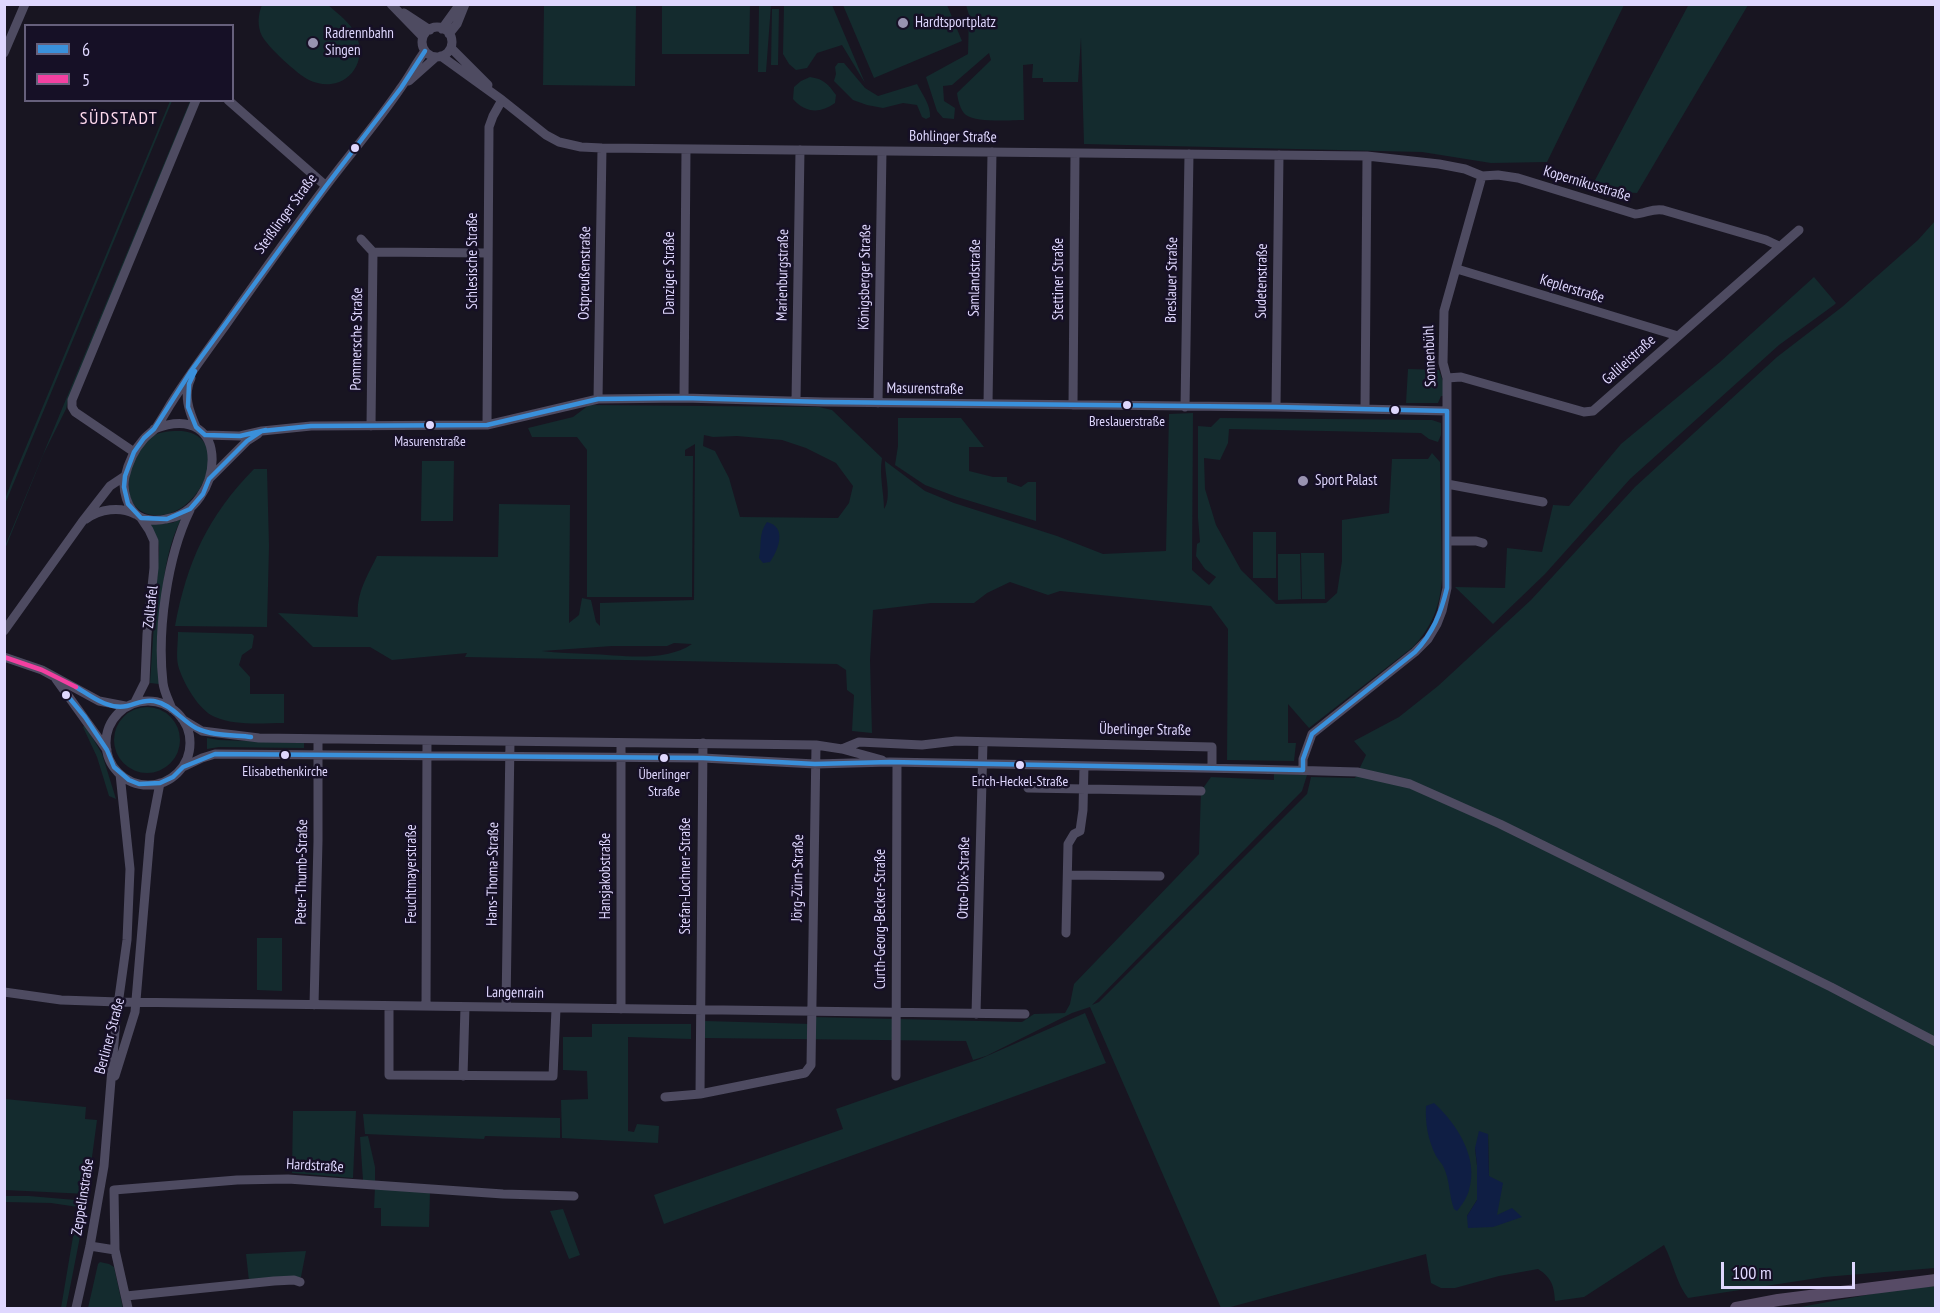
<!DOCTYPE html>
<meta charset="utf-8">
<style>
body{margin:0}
#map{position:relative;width:1940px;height:1313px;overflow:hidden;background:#181521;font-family:"PT Sans Narrow",sans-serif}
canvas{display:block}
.frame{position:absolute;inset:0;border:6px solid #dfd7fe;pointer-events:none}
.legend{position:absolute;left:24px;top:24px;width:210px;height:78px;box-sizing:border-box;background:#161026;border:2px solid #66607c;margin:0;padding:8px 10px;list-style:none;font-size:18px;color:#dfd7fe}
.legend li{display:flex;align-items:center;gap:12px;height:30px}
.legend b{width:30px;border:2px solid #66607c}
.scale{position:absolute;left:1721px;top:1262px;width:134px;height:27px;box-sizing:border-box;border:3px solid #dfd7fe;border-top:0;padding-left:8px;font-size:18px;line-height:21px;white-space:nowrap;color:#dfd7fe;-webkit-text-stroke:4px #161026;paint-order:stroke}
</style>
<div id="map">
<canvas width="1940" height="1313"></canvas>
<div class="frame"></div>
<ul class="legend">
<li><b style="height:8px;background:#3a90db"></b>6</li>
<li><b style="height:8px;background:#f240a1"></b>5</li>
</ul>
<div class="scale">100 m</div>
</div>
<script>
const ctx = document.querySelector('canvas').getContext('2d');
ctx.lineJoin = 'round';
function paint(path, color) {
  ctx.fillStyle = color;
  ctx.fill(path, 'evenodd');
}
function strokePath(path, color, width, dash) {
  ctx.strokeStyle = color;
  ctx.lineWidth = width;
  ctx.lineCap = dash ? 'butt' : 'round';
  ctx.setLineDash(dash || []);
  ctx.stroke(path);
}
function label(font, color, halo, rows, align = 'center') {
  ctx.font = font + ' "PT Sans Narrow",sans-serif';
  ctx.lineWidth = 5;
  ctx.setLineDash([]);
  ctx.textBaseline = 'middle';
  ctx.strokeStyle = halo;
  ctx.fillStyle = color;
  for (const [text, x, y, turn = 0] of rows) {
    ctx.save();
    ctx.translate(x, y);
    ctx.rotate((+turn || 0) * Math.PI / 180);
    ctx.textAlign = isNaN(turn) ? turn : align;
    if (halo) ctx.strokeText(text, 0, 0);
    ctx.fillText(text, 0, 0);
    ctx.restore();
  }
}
paint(new Path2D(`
 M1689,4l59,1 -111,188 -14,-1 -29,-10z
 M262,5h66c10,9 22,17 28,30 10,21 -1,46 -25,49 -7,1 -16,-1 -22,-4 -11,-5 -42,-34 -47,-44 -5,-10 -4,-22 0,-31z
 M544,5h92l-1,81 -92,-1z
 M662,5h88l-1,49h-87z
 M759,5h12l-5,67h-8z
 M784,5h48l33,78 -23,-38 -25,8 -10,15 -11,2 -7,-6 -6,-10z
 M843,5h104l15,36 -88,37z
 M966,5v-1l658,1 -77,157 -56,1 -69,-11 -338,-8 -3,-106 -3,44h-35v-4h-11l1,-14 -10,1 1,55c-14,0 -47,3 -58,-5 -6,-5 -8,-15 -9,-22l30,-29 4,-4 -2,-7 -37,32 -9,1 1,15 11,7 -1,11 -11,-1 -6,-7 -11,-34 42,-23 1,-39z
 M772,9h7l-1,56h-7z
 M838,63h6l21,25 13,8 39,-12c5,10 14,21 13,33l-4,2 -4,-2 -5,-12 -14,-2 -20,5 -16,-3 -14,-5 -19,-19 2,-7 -1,-7z
 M810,77c14,2 18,7 26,18l-1,8c-15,11 -30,10 -42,-4l1,-12 7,-6z
 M170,101h2l-167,403v-5l8,-21z
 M190,101h2l-124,299 -2,9 -23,46 -38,94v-3z
 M1935,221v1047l-111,9 -136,21c-12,-15 -15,-36 -24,-53l-80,52 -29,4c-1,-15 -3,-23 -17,-32l-39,7 -44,12h-14l-10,-5 -5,-29 -199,54h-6l-131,-301 -18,6 -86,43 -13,4 -7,-19 -261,-3v-17l106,3v-7l211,5 12,-8 31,-1 5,-9 4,-20 125,-130 2,-63 10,-14 63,3v-7l33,2 -5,16 -210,214 7,-3 208,-208 4,-17 44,1 11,-23 -12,-14 45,-24 39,-31 93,-86 104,-113 142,-130 65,-50 76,-67zM1488,1134l1,42 8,40h-30l10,-16v-35l-2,-17z
 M1814,277l22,26 -2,2 -55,40 -149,134 -85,95 -52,50 -38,-37 50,1 2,-40 35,4 11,-47 16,1 52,-62 99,-82z
 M1408,369l31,1 5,14v12h-3l-3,7h-32z
 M589,405l230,2 13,3 50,48c-3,18 2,34 2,51 8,-11 1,-33 1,-48l40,30 29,12 103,33 46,18 63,-3 3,-137 24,-1 -1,157 17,15 7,-8 -11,-8 -9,-13 1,-12 3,-2 -2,-24v-92l13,1 9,-9 212,2 9,3v12l-3,7 -9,-3 -8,-6 -192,-4 -1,14 -8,17 -16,-2 1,31 11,36 25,45 35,34 50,-1 11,-10 5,-32v-41l47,-7 3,-54h36l4,-6 8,9 2,117c-2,27 -10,48 -29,68l-104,81 -21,-24v39h8l-2,18 -67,-1 1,-131 -17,-23 -151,-15 -12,4 -38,-13 -23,11 -13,10h-43l-58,7 -3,50 2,73 -20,-2 2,-36 -7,-5 -1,-20 -9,-6 -372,-7 2,-4 -75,7 -22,-13h-57l-35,-34 80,4c-2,-24 9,-40 19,-61l121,1 1,-53 71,1 -1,118 10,-8 3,-17 9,2 5,22 4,4v-23l94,-3 1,-156 -10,6v6h8l-1,141h-105v-147l-10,-13h-45l-4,-9 45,-11zM704,435l9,2 24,-1 45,4 24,8 30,15 17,23 -4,17 -11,15 -98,-1 -11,-39 -14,-27 -12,-5zM674,643l18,1c-28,19 -71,11 -103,10 -15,-1 -32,-1 -47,-3l70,-5h55z
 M898,418h63l23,29h-15v24l24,6h14v5l14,5 7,-5h8v39l-79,-24 -32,-12 -30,-20 3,-19z
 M182,431c53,5 19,90 -29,84 -39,-5 -24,-62 -2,-78 9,-6 21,-6 31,-6z
 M422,461h32l-1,60h-32z
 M254,469h13l2,77 -2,81 -92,-1c12,-65 33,-110 79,-157z
 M181,519c-24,48 -20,113 -22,165l-9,-1 9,-134 -1,-9 -8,-16 22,-1z
 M1253,532h23v46h-23z
 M1301,553h23l1,46h-23z
 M1278,554h22l1,45 -23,1z
 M178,632l74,2 2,2 -2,12 -10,7 -3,10 11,12v17h34v29c-22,0 -48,3 -69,-6 -16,-6 -33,-36 -37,-52 -2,-10 0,-22 0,-33z
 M114 740a33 33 0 1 1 66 0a33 33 0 1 1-66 0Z
 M85,725l17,29 14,45 -7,-3 -12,-39 -14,-30z
 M207,738l12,2 85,3v5l-85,-1 -12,2z
 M257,938h25v53l-25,-1z
 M1085,1013l21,50 -442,161 -10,-29 189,-66 -7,-20 144,-50z
 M592,1024h99v15l-63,-2v94l6,1 3,-8 22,2 -1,17 -96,-5 -1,-38 27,-1 -1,-28 -24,-1v-33h29z
 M5,1099l81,8 -1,12 12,1 -10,74 -82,-4z
 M293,1111h63l-3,67 -61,-5z
 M363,1114l197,4v20l-75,-2 -1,3 -119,-5z
 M368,1136l7,31v14l-12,-1 -3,-43z
 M375,1187l55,4 -1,36 -48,-1v-18h-7z
 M5,1196h24l58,5 -21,107h-5l17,-101 -27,-4 -46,-1z
 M563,1209l17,46 -11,4 -19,-48z
 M306,1251l-5,26 -52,4 -3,-27z
 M100,1262l9,2 5,3 9,41h-35l10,-44z
 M1935,1286v22h-140l104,-19z`), '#142b2e');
paint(new Path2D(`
 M767,522c20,5 12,27 3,40l-7,1 -4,-5c3,-13 -1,-24 8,-36z
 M1434,1103c23,21 45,55 35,87 -2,8 -7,15 -12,21l-3,-2c-5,-13 -4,-28 -10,-41 -2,-5 -6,-8 -8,-12 -8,-16 -11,-33 -10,-50z
 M1479,1131l9,3 1,42 14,7 -6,32 15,-7 10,9 -29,10 -25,1 -1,-12 10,-16v-35l-2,-17z`), '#0f1e44');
strokePath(new Path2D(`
 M391,4l32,33
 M404,13l26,17
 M422 42a15 15 0 1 1 30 0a15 15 0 1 1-30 0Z
 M442,29l18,-25
 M449,34l8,-10 8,-20
 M451,48l37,37
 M4,53l21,-49
 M441,56l61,44 44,35 13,7 22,5 21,1 765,8 72,8 26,5 17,7 16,-1 20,3 117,36c10,0 17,-6 28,-4l103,30 13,6
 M409,81l27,-24
 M228,100l98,86
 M361,239l12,13
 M1457,269l221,67
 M191,378c-8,17 -2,33 5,49
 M1447,378l14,-1 123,35 9,-1 206,-181
 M684,398l2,-249
 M598,399l4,-251
 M796,401l4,-251
 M878,403l4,-252
 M988,404l4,-252
 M1073,405l2,-252
 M1185,407l4,-253
 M1276,407l3,-252
 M1365,409l2,-253
 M487,425l2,-298 4,-11 9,-16
 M371,426l2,-174 115,1
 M154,429c81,-31 70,82 12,90 -7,2 -19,2 -26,-2 -13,-7 -18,-28 -15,-40 3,-13 9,-27 18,-37 3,-4 9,-8 13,-12 5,-8 10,-16 14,-23 17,-27 36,-53 55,-79 33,-47 66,-94 101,-140 24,-32 51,-63 74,-97 9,-12 16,-26 25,-38
 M205,435l35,1 22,-5 49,-5 176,-1 111,-26 86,-1 140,4 452,5 171,4
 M134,452l-59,-40 -3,-5v-7l124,-300
 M209,479l38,-38 11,-7
 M1447,484l96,18
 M86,519c14,-10 34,-13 49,-5
 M1448,541h28l7,2
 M4,631l78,-109 28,-36 15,-10
 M4,657l38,13 57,31 26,5
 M56,679l51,71
 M106 743a42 42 0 1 1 84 0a42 42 0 1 1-84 0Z
 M135,702l10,-20 2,-48 7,-66v-27l-5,-11 -8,-12
 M172,709c-3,-8 -8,-17 -9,-26 -6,-52 4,-126 27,-173
 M182,719l20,12 57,7 557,7 26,4 40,11
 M842,749l17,-7 63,3 34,-4 256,6v21
 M183,767l19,-9 13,-4 488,4 112,6 75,-2 361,7 106,3 53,12 90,40 331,163 105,55
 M1303,770v-11l9,-25 103,-82 13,-13 9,-15 5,-13 5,-23v-210l-4,-15 1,-52 38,-135
 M1028,788l173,3
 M1068,875l92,1
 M1066,933l2,-89 6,-10 6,-3 3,-21 1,-44
 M4,992l57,8 58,2 906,12
 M314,1005l4,-164v-102
 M389,1006v69l164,1 3,-67
 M426,1006l1,-265
 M506,1007l4,-265
 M621,1009v-266
 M976,1014l7,-272
 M115,1076l20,-64 15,-177 10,-52
 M463,1076l2,-69
 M896,1076l1,-313
 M700,1094l3,-351
 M665,1097l35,-3 105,-21 6,-8 5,-320
 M90,1246l25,4
 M126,1296l148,-15 20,-1 6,2
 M76,1308l14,-62 14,-80 12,-147 11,-79 3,-71 -10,-95
 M128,1308l-13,-58 -1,-60 123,-10 51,-1 215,15 71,2`), '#4e4b61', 9);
strokePath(new Path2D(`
 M1736,1308l42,-8 158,-20`), '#574b66', 12);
strokePath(new Path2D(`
 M425,51l-24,37 -75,98 -135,185 -37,58 -10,9 -10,14 -9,24 -1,11 4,17 13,14 26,1 23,-10 13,-15 6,-15 38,-38 15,-10 49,-5 176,-1 111,-26 86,-1 140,4 452,5 171,4
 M195,371l-6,13 -1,23 8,20 9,8 35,1 26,-6
 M76,687c15,9 32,23 51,19 9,-2 17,-7 27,-5 17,3 27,19 42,27 16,8 37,7 55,9
 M66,694l19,23 22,33 7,17 15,13 10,4 21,-1 13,-6 10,-10 32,-13 488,4 112,6 75,-2 413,8
 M1303,770v-11l9,-25 103,-82c18,-19 26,-39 32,-64v-177`), '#3a90db', 4.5);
strokePath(new Path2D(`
 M4,657l38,13 34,17`), '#f240a1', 4.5);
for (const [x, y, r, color] of [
 [903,23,6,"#9993b1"],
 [313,43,6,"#9993b1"],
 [355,148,5,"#dfd7fe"],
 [1127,405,5,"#dfd7fe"],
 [1395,410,5,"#dfd7fe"],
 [430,425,5,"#dfd7fe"],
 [1303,481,6,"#9993b1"],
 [66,695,5,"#dfd7fe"],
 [285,755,5,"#dfd7fe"],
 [664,758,5,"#dfd7fe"],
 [1020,765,5,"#dfd7fe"]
]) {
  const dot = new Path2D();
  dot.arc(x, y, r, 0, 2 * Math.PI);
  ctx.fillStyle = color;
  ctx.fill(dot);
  strokePath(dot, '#161026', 2);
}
label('14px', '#dfd7fe', '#161026', [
 ["Breslauerstraße",1127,422],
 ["Masurenstraße",430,442],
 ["Elisabethenkirche",285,772],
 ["Überlinger",664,775],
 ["Straße",664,792],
 ["Erich-Heckel-Straße",1020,782]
]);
label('15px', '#dfd7fe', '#161026', [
 ["Hardtsportplatz",915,23],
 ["Radrennbahn",325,34],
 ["Singen",325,51],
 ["Sport Palast",1315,481]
], 'left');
label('15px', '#dfd7fe', '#161026', [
 ["Bohlinger Straße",953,137,1],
 ["Kopernikusstraße",1587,184,17],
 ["Steißlinger Straße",286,214,-54],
 ["Schlesische Straße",473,261,-90],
 ["Ostpreußenstraße",585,273,-89],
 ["Danziger Straße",670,273,-90],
 ["Marienburgstraße",783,275,-89],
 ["Königsberger Straße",865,277,-89],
 ["Samlandstraße",975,278,-89],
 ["Stettiner Straße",1059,279,-90],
 ["Breslauer Straße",1172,280,-89],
 ["Sudetenstraße",1262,281,-89],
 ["Keplerstraße",1572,289,17],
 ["Pommersche Straße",357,339,-89],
 ["Sonnenbühl",1430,356,-92],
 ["Galileistraße",1629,360,-42],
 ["Masurenstraße",925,389,1],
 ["Zolltafel",151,607,-84],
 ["Überlinger Straße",1145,730,1],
 ["Peter-Thumb-Straße",302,872,-89],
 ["Feuchtmayerstraße",412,874,-90],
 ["Hans-Thoma-Straße",493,874,-89],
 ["Hansjakobstraße",606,876,-90],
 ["Stefan-Lochner-Straße",686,876,-90],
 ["Jörg-Zürn-Straße",798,878,-89],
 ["Otto-Dix-Straße",964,878,-89],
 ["Curth-Georg-Becker-Straße",881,919,-90],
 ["Langenrain",515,993,1],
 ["Berliner Straße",110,1036,-75],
 ["Hardstraße",315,1166,3],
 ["Zeppelinstraße",83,1197,-81]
]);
ctx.letterSpacing = '1.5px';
label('18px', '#fed9ed', '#161026', [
 ["SÜDSTADT",119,119]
]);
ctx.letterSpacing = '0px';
</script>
